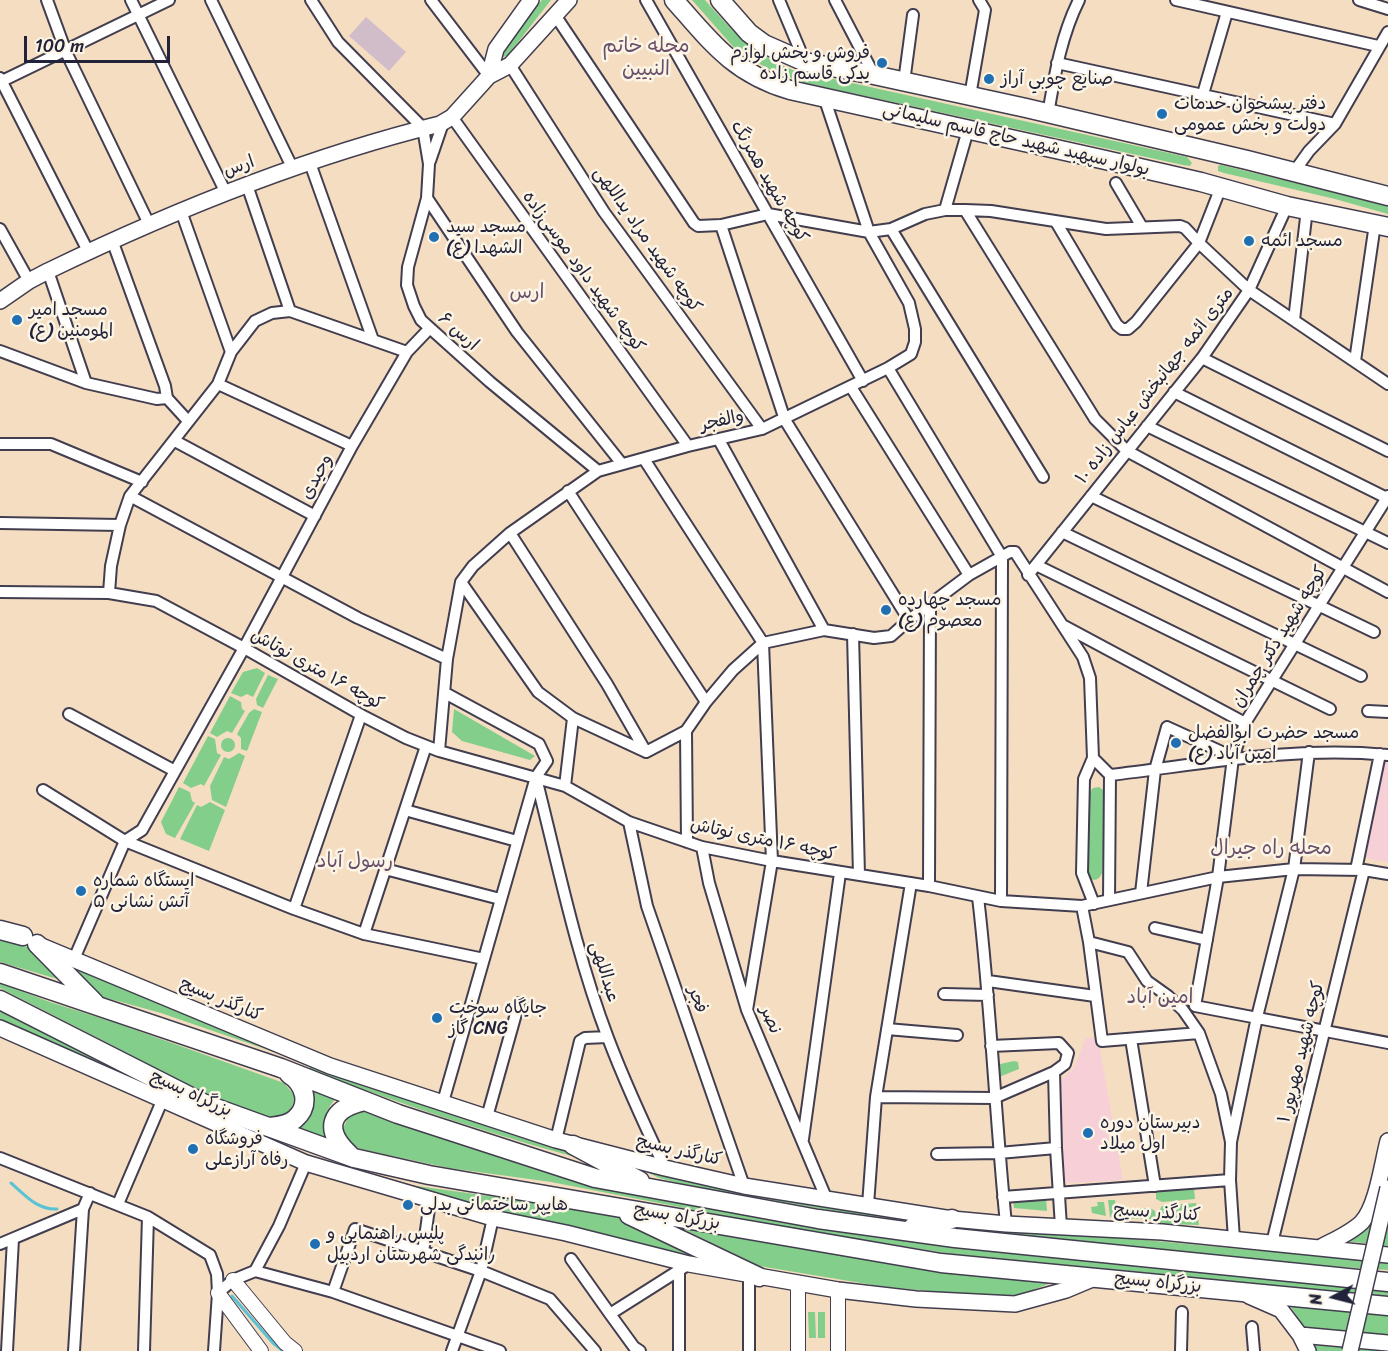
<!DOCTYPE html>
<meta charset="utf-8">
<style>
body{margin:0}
#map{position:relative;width:1388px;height:1351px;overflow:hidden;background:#f5ddc1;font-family:Sriracha,sans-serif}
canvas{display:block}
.north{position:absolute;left:1304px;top:1267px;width:60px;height:60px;-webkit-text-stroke:4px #fcf5e5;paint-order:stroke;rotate:263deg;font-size:16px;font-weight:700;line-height:24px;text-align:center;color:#22223b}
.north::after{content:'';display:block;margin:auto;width:21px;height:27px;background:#22223b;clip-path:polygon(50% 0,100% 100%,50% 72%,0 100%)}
.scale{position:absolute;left:24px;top:36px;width:146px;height:27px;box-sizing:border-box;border:3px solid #22223b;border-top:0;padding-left:8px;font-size:18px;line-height:21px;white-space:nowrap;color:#22223b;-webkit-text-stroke:4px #fcf5e5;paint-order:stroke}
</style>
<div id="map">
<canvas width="1388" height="1351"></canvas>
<div class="north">N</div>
<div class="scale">100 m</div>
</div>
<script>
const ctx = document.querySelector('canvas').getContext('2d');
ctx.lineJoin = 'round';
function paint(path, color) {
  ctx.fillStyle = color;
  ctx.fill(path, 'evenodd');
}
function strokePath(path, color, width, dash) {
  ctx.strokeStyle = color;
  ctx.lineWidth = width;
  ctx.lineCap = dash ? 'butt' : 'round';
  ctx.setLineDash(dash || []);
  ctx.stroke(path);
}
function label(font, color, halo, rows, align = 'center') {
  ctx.font = font + ' Sriracha,"Playpen Sans Arabic",sans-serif';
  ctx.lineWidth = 5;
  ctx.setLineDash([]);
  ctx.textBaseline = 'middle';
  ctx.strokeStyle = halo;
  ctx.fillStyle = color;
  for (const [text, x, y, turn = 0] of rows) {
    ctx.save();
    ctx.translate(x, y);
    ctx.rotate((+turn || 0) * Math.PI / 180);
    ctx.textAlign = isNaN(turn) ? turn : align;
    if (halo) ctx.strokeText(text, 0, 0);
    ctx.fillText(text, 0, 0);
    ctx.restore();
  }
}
paint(new Path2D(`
 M1388,761v101l-19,-3 -3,-3 18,-92z
 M1086,1038h12l25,142 -55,3 -3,-3 -6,-94 4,-8 11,-10z`), '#f6cfd7');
paint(new Path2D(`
 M366,17l40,35 -17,19 -40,-35z`), '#d1bdc9');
paint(new Path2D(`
 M542,0h9l-43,55 -7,3 2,-10z
 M692,0h13c29,33 47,53 88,70l394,87 5,6 -2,3 -7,-1 -378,-82 -31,-11 -37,-21z
 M1221,165l167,40v9l-53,-15 -111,-26 -6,-2v-5z
 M257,668l8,5 -12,24 -6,-3 -6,3 -10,-4 12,-21z
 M268,675l10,4 -15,29 -6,-3 -1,-6z
 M230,696l11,6 1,7 3,2 -13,22 -5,-2 -10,6 -7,-4z
 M254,709l8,3 -15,39 -6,-2v-11l-4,-4 12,-21z
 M454,709l81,47 -5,4 -68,-19 -10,-9z
 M208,736l7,3 2,14 4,2 -17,31 -3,-2 -10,4 -8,-5z
 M221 745a7 7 0 1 1 14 0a7 7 0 1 1-14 0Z
 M239,753l6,3 -19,51 -14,-7 -2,-14 14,-29 5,2z
 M179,787l11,5 2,9 3,2 -20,35 -9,-4 -5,-12z
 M1099,787l7,5 -4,81c-4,10 -12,8 -17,0l4,-80 4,-5z
 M210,802l15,8 -16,41 -29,-12 17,-34 4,2z
 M0,939l32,9 32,33 -64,-19z
 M57,957l240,103 -136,-47 -58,-16z
 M0,983l50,19 66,21 168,60 10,12c0,16 -8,19 -21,26l-54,-21 -219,-112z
 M0,1009l243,119 -243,-108z
 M1014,1061l4,1 1,7 -20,8 1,-13z
 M311,1064l261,86 29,14c-99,-26 -196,-58 -292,-95z
 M307,1085l31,12c-14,12 -13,24 -13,42l-29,-11z
 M360,1111l444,114 134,21 450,45v5l-436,-42 -165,-26 -236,-46 -102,-14 -80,-17 -14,-4 -8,-8 -4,-11 6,-12z
 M627,1162l302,56 -33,4 -210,-37 -27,-7z
 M382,1181l128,18 70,5 45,15 83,40 -137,-31z
 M1194,1188l1,11 -33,3 -6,-3v-9z
 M1046,1198l1,13 -33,-3 -1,-8z
 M1108,1200h7l1,9 34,-1 5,3 1,9 -46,-3z
 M1097,1202h7l2,14 -14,-3 -1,-6 7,-1z
 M1196,1203l3,22 -39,-1 -1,-13 3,-5z
 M966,1223l295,28 74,2 53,7v10l-105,-7 -340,-35z
 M673,1224l389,55 -53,20 -130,-13 -120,-20z
 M1364,1224l12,7 12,-2v17l-43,-5z
 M1289,1304l99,9v24l-83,-8z
 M808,1312h7l1,26h-7z
 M818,1312h7v26h-7z
 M1310,1341l78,8v2h-72z`), '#84ce8b');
strokePath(new Path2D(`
 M11,1183c14,12 26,27 46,26
 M232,1296l41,47 10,8`), '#59c3d5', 3);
const minor = new Path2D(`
 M47,0l19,52 83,172
 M131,0l95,193
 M211,0l82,169
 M311,0l27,42 85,86 6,36 -2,34 -19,69 -1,18 7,21 7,14 69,62 108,89
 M431,0l58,76
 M646,0l217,381
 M779,0l26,62
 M835,0l39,75
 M1176,0l202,46
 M1359,0l29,9
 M555,15l139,208 4,3 23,-1 64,195 124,200
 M1057,63l278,61
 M510,65l94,147 158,217
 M0,78l88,173
 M0,82l169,-82
 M904,82l9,-67
 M1203,94l24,-82
 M970,96l15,-86 -6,-10
 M1048,114c7,-40 13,-78 31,-114
 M452,117l236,329
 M430,161l13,-38
 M310,163l63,177
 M1294,172l15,-21 26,-27 53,-92
 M1116,183l26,44
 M247,185l43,126
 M1221,187l-22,56 50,47 139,94
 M427,198l90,134 105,132
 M945,210l23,-80
 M965,210l130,209 32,32 261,141
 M181,211l50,141
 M721,225l47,-11 101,18 22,-3 34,-15 20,-4h20l26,1 115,18 74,-3 5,2 14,15 -63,79 -8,7h-6l-5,-4 -61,-103
 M0,229l29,52
 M891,229l152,248
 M112,240l53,146 2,12
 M48,271l38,112
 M1294,320l13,-111
 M0,351l86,32 71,16 10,-1
 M1202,358l186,93
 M1355,361l20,-137
 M888,368l114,189 -1,344
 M218,384l134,62
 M851,387l118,188
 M1174,392l213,106
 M167,398l21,23
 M1147,426l241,117
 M719,440l105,190
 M175,441l140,75
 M0,444h51l91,38
 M644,459l119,184 9,218 -25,149
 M568,491l138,211
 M130,496l228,122 89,41
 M1091,496l283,136
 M1388,496l-143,227 -12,35 -15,119 -23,129 193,37
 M0,523l120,2
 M1062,532l299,144
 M510,533l97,151 39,68
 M1036,565l294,144
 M1028,575l174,-217 47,-68 38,-84
 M461,582l77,110 35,26 73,34 40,-21 20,-29 27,-32 30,-27 61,-13 50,8 17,-2 18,-16 60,-45 41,-23h5l68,105 7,21 3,80 -9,21 -2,94 12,31
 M0,592l109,1 2,-27 9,-41 10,-29 88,-112 13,-32 24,-31 17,-8 18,-2 117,41
 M109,593l47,8 88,47 121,69 41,21 33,13 126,35 64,36 73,25 70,14 157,25 72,15 81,5 136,-29 76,-8 70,1 24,4
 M1064,626l181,97
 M853,634l6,241
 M1368,711l20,1
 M69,714l106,57
 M686,731l1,111
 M439,751l8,-92 14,-77 12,-16 37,-33 88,-62 90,-25 74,-17 126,-61 23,-14 4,-12v-13l-6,-26 -40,-71 -45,-135
 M1093,758l17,17c94,-11 182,-29 278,-20
 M536,778c22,87 40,176 72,260 17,45 37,88 57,130
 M565,786l8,-68
 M43,790l82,51 169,68 70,25 120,25
 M405,810l112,31
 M629,822l18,84 97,280
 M702,847l7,36 38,127 80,190
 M385,869l115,30
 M1356,870l24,-116
 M929,886l1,-281
 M1141,893l14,-123 12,-43 66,30
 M978,897c13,109 17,218 28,327
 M1109,900l1,-125
 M1082,906l7,36 13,99 97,-8
 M294,909l67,-194
 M1155,928l52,12
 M364,934l62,-188
 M1089,942l39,10 19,29 21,15 15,14 16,23 22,61 10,48 -1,38 4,59
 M74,959l51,-118 17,-11 102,-182 108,-202 55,-94 22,-23
 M988,981l107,15
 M944,994l44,1
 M887,1029l70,6
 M1131,1039l24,147
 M1054,1072l2,76 5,79
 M876,1097l118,1 60,-26 11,-8 3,-11 -9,-10 -68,3
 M443,1102l93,-325 11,-16 -8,-17 -94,-51
 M487,1117l32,-114
 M803,1139l37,-266
 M556,1140l24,-99 5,-3 22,-1
 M1231,1142l26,-125 37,-148 15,-117
 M937,1154l62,-1 57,-5
 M0,1158l148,59 62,38 7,19 1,19 -4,58
 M1003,1197l227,-17
 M118,1204l44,-103
 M868,1205l8,-108 35,-214
 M1272,1243l92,-373
 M0,1244l83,-35
 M423,1252l7,-51
 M571,1259l39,55 24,33 6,4
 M255,1271l78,21 167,59
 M749,1275v76
 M333,1292l22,-63 126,42 69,28 45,52
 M218,1293l15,-13 22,-9 24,-45 27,-63
 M610,1314l79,-50
 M1252,1327l2,24
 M7,1351l6,-112
 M74,1351l9,-142 7,-16
 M144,1351l4,-134
 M452,1351l29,-80 12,-53
 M679,1351v-81
 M1181,1351l1,-39`);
const tertiary = new Path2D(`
 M233,1280l52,63 10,8
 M798,1284v67
 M838,1290v61
 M218,1293l43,58`);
const secondary = new Path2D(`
 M489,76l7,-27 35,-49
 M0,301l29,-20 19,-10c124,-60 258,-114 392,-147l12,-7 37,-41 21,-11 59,-65
 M39,945l291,121 226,74 109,28 79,18 208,33 54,5 156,8 226,23
 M0,1028l306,135 187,55 73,15 123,31 149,26 78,9 99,5 51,-14 31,-13
 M1321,1247c13,-7 30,-14 41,-25 15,-17 20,-58 26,-81
 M1249,1296l32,14 19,25 8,16
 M1300,1335l88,8`);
const primary = new Path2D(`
 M674,0c37,42 59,73 116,90l311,69 100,23 86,24 101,21
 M720,0l29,33 15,11 41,18 69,13 152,33 221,52 141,36`);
const trunk = new Path2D(`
 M0,930l23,6
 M37,944l58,59
 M0,973l281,95 117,46 197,64 223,41 137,19 433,44
 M0,1000l205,104 149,54 75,17 512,88 447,43
 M268,1127c9,-1 19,-1 27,-8 16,-14 10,-35 -6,-45
 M573,1145l67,36
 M350,1155c-27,-25 -21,-46 15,-54
 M629,1215l130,62
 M913,1227l39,-8`);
strokePath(minor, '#423e4f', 14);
strokePath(tertiary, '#423e4f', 16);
strokePath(secondary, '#423e4f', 18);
strokePath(primary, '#423e4f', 21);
strokePath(trunk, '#423e4f', 21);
strokePath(minor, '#fff', 10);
strokePath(tertiary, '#fff', 14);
strokePath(secondary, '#fff', 15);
strokePath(primary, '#fff', 18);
strokePath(trunk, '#fff', 18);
const secondaryBridge = new Path2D(`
 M1350,1351l38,-163`);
strokePath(secondaryBridge, '#423e4f', 18, []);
strokePath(secondaryBridge, '#fff', 15);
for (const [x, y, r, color] of [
 [882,63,6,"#1f6fb2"],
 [989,79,6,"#1f6fb2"],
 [1162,114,6,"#1f6fb2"],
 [434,237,6,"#1f6fb2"],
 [1249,241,6,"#1f6fb2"],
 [17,320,6,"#1f6fb2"],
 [886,610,6,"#1f6fb2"],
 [1176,743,6,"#1f6fb2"],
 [81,891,6,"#1f6fb2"],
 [437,1018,6,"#1f6fb2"],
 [1088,1133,6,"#1f6fb2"],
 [193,1149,6,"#1f6fb2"],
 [408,1205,6,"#1f6fb2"],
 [315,1244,6,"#1f6fb2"]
]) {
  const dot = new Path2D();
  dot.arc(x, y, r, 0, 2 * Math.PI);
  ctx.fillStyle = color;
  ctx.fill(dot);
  strokePath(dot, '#fcf5e5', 2);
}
label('18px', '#22223b', '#fcf5e5', [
 ["فروش و پخش لوازم",870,53,"right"],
 ["یدکی قاسم زاده",870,74,"right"],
 ["صنايع چوبي آراز",1001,79],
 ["دفتر پیشخوان خدمات",1174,104],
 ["دولت و بخش عمومی",1174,125],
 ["مسجد سید",446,227],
 ["الشهدا (ع)",446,248],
 ["مسجد ائمه",1261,241],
 ["مسجد امیر",29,310],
 ["المومنین (ع)",29,331],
 ["مسجد چهارده",898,600],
 ["معصوم (ع)",898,621],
 ["مسجد حضرت ابوالفضل",1188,733],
 ["(ع) امین آباد",1188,754],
 ["ایستگاه شماره",93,881],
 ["۵ آتش نشانی",93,902],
 ["جایگاه سوخت",449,1008],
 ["گاز CNG",449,1029],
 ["دبیرستان دوره",1100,1123],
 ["اول میلاد",1100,1144],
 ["فروشگاه",205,1139],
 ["رفاه آرازعلی",205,1160],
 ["هایپر ساختمانی بدلی",420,1205],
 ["پلیس راهنمایی و",327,1234],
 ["رانندگی شهرستان اردبیل",327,1255]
], 'left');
label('18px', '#22223b', '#fcf5e5', [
 ["بولوار سپهبد شهید حاج قاسم سلیمانی",1016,140,13],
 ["ارس",239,167,-20],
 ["کوچه شهید همرنگ",769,182,60],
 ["کوچه شهید مراد یداللهی",647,240,55],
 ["کوچه شهید داود موسی‌زاده",583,272,54],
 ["ارس ۶",458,332,42],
 ["۱۰ متری ائمه جهانبخش عباس زاده",1155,386,-52],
 ["والفجر",722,421,-13],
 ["وحیدی",317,477,-62],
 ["کوچه شهید دکتر چمران",1280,637,-58],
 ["کوچه ۱۶ متری نوتاش",317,670,29],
 ["کوچه ۱۶ متری نوتاش",763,840,12],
 ["عبداللهی",604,972,73],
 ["کنارگذر بسیج",221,1000,23],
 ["فجر",697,1000,71],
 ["نصر",770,1020,67],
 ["کوچه شهید مهرپور ۱",1302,1052,-76],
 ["بزرگراه بسیج",191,1094,25],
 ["کنارگذر بسیج",679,1151,13],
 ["کنارگذر بسیج",1157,1213,4],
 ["بزرگراه بسیج",677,1217,10],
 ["بزرگراه بسیج",1158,1283,6]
]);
label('20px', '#69506b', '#fcf5e5', [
 ["محله خاتم",646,47],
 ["النبیین",646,70],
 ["ارس",527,293],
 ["محله راه جیرال",1271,849],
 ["رسول آباد",355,862],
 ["امین آباد",1160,998]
]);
</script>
